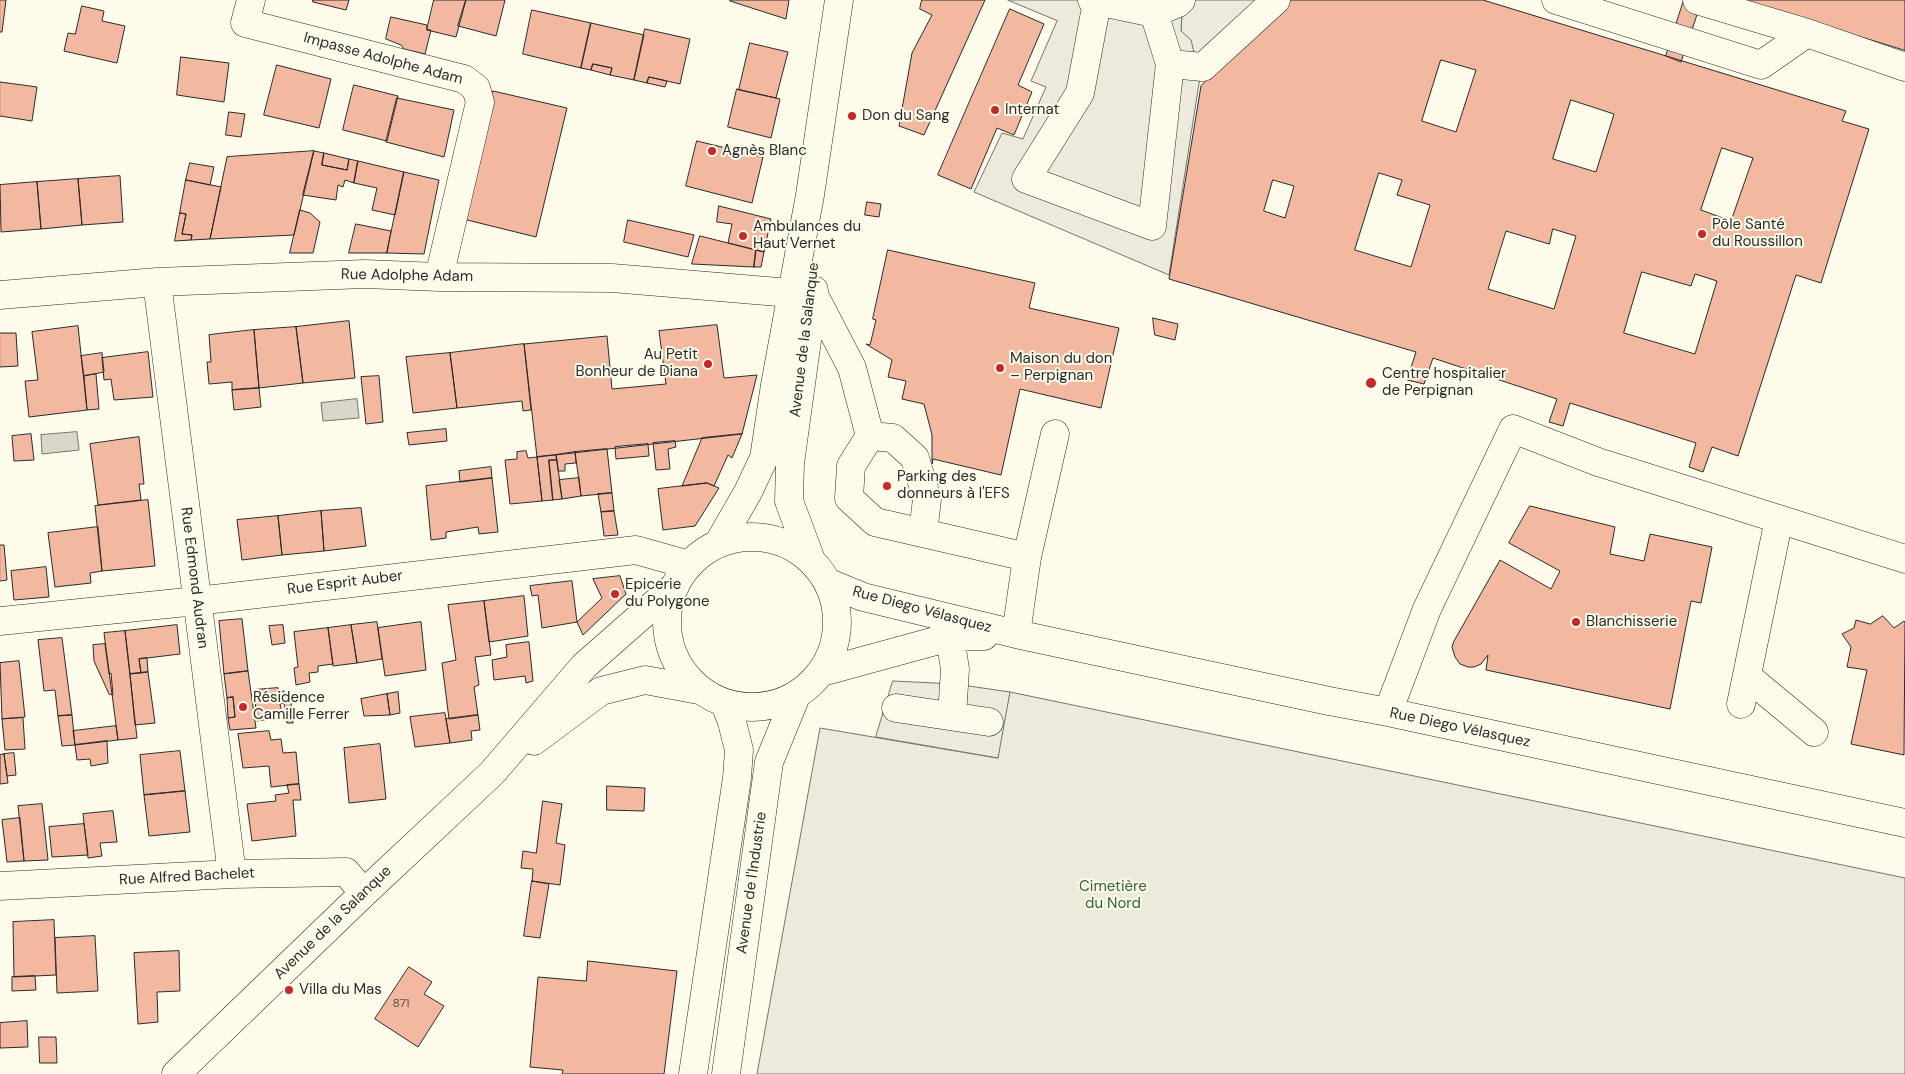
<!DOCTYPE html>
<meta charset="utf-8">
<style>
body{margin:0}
canvas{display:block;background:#fdfbea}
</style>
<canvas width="1905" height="1074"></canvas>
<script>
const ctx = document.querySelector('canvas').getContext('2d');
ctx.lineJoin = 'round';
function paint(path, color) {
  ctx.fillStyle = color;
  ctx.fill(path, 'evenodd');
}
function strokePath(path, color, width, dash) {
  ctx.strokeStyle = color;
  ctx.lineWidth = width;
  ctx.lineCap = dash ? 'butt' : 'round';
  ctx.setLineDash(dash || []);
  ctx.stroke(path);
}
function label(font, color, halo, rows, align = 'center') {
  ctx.font = font + ' "DM Sans",sans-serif';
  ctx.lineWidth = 4;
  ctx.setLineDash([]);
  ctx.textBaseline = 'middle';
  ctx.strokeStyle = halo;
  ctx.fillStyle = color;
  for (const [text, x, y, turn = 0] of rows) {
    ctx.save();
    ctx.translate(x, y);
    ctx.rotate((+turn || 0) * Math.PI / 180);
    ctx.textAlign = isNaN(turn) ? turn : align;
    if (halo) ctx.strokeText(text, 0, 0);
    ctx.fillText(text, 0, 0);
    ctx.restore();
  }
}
const green = new Path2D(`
 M1193,0h65l-62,60 -15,-29 1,-18z
 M1010,692l895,186v196h-1148l63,-346 177,30z`);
paint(green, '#ecebdb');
strokePath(green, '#74746e', 1);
const parking = new Path2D(`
 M1008,0h185l-11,13 -1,18 10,9 9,37 -31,198 -195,-83 28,-59 21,6 23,-52 -15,-6 26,-60z
 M893,681l62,3 55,8 -12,66 -122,-21z`);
paint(parking, '#eceadb');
strokePath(parking, '#74746e', 1);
const water = new Path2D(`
 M357,399l2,19 -36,3 -2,-18z
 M77,432l2,18 -37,4 -1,-19z`);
paint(water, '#d8d7c9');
strokePath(water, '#74746e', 1);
const building = new Path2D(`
 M0,0h6l-4,32h-2z
 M313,0h36l-3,10 -33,-8z
 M434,0h32l-10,37 -29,-7z
 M466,0h39l-9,36 -38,-10z
 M730,0h59l-3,19 -56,-18z
 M922,0h63l-61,135 -25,-9 13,-73 20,-38 -12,-6z
 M1289,0h194l363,111 -4,10 27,8 -48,154 -25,-8 -58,181 -26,-9 -9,25 -14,-5 7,-24 -126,-40 -7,23 -14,-4 8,-23 -124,-41 -9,26 -17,-4 9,-28 -247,-73 32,-193zM1441,60l35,10 -20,62 -34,-11zM1571,100l43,14 -18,58 -43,-13zM1722,148l31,10 -22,63 -30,-11zM1379,173l23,7 -5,15 33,10 -19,62 -56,-17zM1273,180l21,6 -9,32 -21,-7zM1553,229l23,7 -22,73 -66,-20 18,-58 43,13zM1642,272l49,14 4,-12 22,7 -22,73 -71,-21z
 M1684,0h18l-21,62 -15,-6z
 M1741,0h164v50z
 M82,6l22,5 -2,10 23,5 -8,37 -53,-12 4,-18 7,1z
 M1010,9l34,15 -26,61 14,7 -18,43 -17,-7 -26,61 -33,-14z
 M532,10l59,13 -10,45 -58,-14z
 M391,17l36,8v5h4l-6,24 -21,-5 -3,-4 -15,-6z
 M591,23l53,12 -10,45 -24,-5 2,-7 -19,-4 -2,6 -10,-2z
 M645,29l45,10 -10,45 -31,-7 -2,6 -13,-3z
 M750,43l38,9 -12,46 -37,-8z
 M181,57l48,6 -5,39 -47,-7z
 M593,64l19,4 -2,7 -19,-5z
 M277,65l54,14 -12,49 -55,-13z
 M649,77l18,4 -2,6 -18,-4z
 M0,82l37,5 -5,34 -32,-5z
 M354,85l44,11 -11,45 -44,-11z
 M737,89l43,10 -9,39 -43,-11z
 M493,91l74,17 -31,129 -73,-18z
 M397,98l57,12 -10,47 -58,-15z
 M229,112l16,2 -4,23 -15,-2z
 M697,141l66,16 -11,46 -66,-17z
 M314,151l-20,84 -84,4 17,-82z
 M314,151l10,2 -2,12 25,5 2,-11 9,2 -4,22 -9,-3 -2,7 -5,-2 -2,15 -33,-5z
 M324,153l25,6 -2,11 -25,-5z
 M358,161l46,11 -9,43 -23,-5 5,-22 -23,-5z
 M190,163l24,4 -4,18 -24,-5z
 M404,172l35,8 -15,74 -37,-1z
 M120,176l3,46 -41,3 -4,-46z
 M78,179l4,46 -41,4 -4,-47z
 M186,180l35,7 -11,52 -19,1 1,-5 -10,-1 4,-20 -6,-1z
 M37,182l4,47 -40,3 -1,-47z
 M867,202l14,2 -2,13 -14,-2z
 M719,206l52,13 -7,33 -36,-9 4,-19 -15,-2z
 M300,210l10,3 10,9 -7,31h-23z
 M180,213l6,1 -4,20 10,1 -1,5 -16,1z
 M628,220l66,15 -6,22 -64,-15z
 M356,224l35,7 -4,22h-38z
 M700,236l56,14 -2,17 -62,-3z
 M756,250l8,2 -3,15h-7z
 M888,250l147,33 -6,25 90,20 -18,80 -81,-19 -19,86 -68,-16 -1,5v-29l-8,-31 -22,-5 4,-18 -18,-4 4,-17 -26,-16 4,1 6,-25 -3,-1z
 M1153,318l25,6 -3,16 -20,-5z
 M349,321l6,57 -52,5 -7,-56z
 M717,325l7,53 33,-3 -15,59 -205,23 -13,-113 83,-8 5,53 54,-5 -7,-53z
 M78,326l9,84 -58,7 -4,-36 13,-1 -6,-48z
 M296,327l7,56 -44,5 -5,-58z
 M254,330l5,58 -27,2v-8l-23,2 -2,-22h4l-2,-27z
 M0,333h16l2,33 -18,1z
 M524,344l7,66 -8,1 -1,-10 -65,7 -7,-55z
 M148,352l5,45 -39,3 -3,-21 -7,1 -2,-22z
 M102,353l2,19 -20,4 -3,-20z
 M450,353l7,55 -44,5 -7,-56z
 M96,374l3,35 -12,1 -3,-34z
 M379,376l4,46 -17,2 -5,-47z
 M259,388l2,19 -27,3 -2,-20z
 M446,429l1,12 -38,4 -2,-12z
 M31,434l3,26 -20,1 -2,-25z
 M742,434l-10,24 -4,-3 -14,31 -7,-3 -25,3 20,-48z
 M139,437l5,47h-5l2,16 -43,5 -8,-61z
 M675,441l1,6 -8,2 2,20 -14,1 -3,-27z
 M648,444l1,12 -33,3 -1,-12z
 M607,449l5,44 -31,3 -6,-44z
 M526,451l2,7 9,-1 5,44 -32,3 -5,-44 12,-1v-7z
 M575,452l1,11 -11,1v7h-7l-2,-16z
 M556,455l1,5h-8l4,40 -11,1 -5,-44z
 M549,460h8l5,39 -9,1z
 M491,467l1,11 -32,4 -1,-11z
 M492,478l6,54 -19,2 -1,-7 -32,5v6l-15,2 -5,-54z
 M579,478l2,18 -19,3 -3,-19z
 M707,483l12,5 -24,38 -32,4 -5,-41z
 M612,493l2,18 -13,1 -3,-18z
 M148,500l7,66 -53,5 -7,-65z
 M1530,506l85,21 -5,27 34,7 6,-27 62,13 -11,56 -10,-2 -21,108 -184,-39 2,-15 -7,9 -7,3h-6l-8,-3 -5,-7 -3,-10 2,-6 46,-81 51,29 9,-18 -51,-28z
 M361,508l5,38 -42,5 -3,-40z
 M321,511l3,40 -42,4 -4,-39z
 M614,511l4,24 -14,1 -3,-24z
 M278,516l4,39 -40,5 -5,-40z
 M98,527l4,44 -12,2 1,10 -36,4 -7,-54z
 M0,545h4l3,35 -7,1z
 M46,567l3,30 -35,3 -3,-29z
 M620,576l6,18 -43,41 -6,-13 25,-24 -9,-19z
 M572,581l5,41 -35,6 -4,-33 -6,1 -2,-10z
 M524,596l4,40 -39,6 -5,-41z
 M484,601l7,54 -16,2 4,28 -5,2 4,28 -29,4 -7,-56 14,-3 -8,-55z
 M1883,616l11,12 10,-7 1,1 -1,133 -53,-11 16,-74 -20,-3 4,-20 -9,-13 12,-6 2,-8 14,4z
 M242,619l6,52 -24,3 -5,-53z
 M377,622l5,37 -25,4 -6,-38z
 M421,622l5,48 -41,6 -7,-48z
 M177,625l3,29 -41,5 2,14 -11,1 -5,-43z
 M283,625l2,18 -13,2 -3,-19z
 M351,625l6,38 -24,3 -5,-38z
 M328,628l5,36 -15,2v6l-9,1 1,9 -14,3 -2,-17 4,-1 -4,-35z
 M125,631l12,107 -19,2 -14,-107z
 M62,638l10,77 -14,1 -3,-26 -11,1 -6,-51z
 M529,642l4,39 -7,2 -1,-7 -31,4 -2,-20 15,-3 -1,-12z
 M105,644l4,30 2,-1 2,22 -4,-1 -15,-33 -1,-16z
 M147,658l1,14 -7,1 -2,-14z
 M19,661l6,56 -23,2 -2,-56z
 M248,671l8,57 -26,2 -2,-12 7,-1 -2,-20 -6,1 -3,-24z
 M148,672l7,51 -20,2 -5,-51z
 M278,688l1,4 5,-1v3l6,-1 3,30h-6l-3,-20 -4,1 3,13 -26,4 -3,-31z
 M398,692l2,21 -10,2 -3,-21z
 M387,694l3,21 -26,1 -3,-17z
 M233,697l2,20 -7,1 -1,-20z
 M445,713l5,30 -35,4 -5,-30z
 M72,715l3,30 -13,1 -4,-30z
 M478,715l2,15 -9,1 1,9 -22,3 -4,-24z
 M23,718l2,31 -20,1 -3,-31z
 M116,726l2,14 -43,5 -2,-14z
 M269,731l2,9 10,-1 2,14 13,-1 3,32 -28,3 -2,-21 -26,2 -5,-34z
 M107,741l1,22 -17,3 -1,-7 -13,1 -2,-15z
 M380,744l6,55 -37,4 -5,-55z
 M180,751l5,40 -41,4 -4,-40z
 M14,753l2,22 -9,1 -3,-22z
 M4,754l4,29 -8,1v-29z
 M299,784l2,16h-8l3,36 -44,5 -5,-37 29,-3 -1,-6 14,-2 -2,-8z
 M607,786l38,2 -1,23 -37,-1z
 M185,791l5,41 -41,4 -5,-41z
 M543,801l19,3 -6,39 9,2 -5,40 -28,-4 1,-12 -12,-1 2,-17 13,2z
 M42,804l6,56 -24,1 -6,-55z
 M113,811l4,31 -17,1 2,13 -14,2 -5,-44z
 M20,818l4,43 -17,1 -5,-42z
 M84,824l4,31 -36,2 -3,-30z
 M532,881l17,3 -9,54 -16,-2z
 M54,920l2,55 -42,2 -1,-55z
 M95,936l3,55 -41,2 -2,-55z
 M179,951l1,40 -23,1 1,30 -20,2 -4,-71z
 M588,961l89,10 -13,103h-102l1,-4 -33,-3 8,-90 48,4z
 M409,967l23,15 -8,12 20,12 -26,41 -43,-28z
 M35,976l1,14 -24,1v-14z
 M27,1021l1,26 -28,1v-25z
 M39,1037h17l1,26h-17z`);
paint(building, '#f2b8a0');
strokePath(building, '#2b2b2b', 1);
const minor = new Path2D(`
 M251,0l-6,23 219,56 12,9 4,14 -41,175
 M1092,0l62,13 24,-10 3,-3
 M1556,0l205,65 46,-32
 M1697,0l110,33 98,34
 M1097,2l-17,91 -54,86 126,47 18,-162 -16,-51 6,-13
 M1170,64l33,3 73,-67
 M157,282l75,592
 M0,295l157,-13 208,-8 74,3 173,1 202,17 38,73 18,68
 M923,533l4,-34 -12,-41 -22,-20 -23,-2 -19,30 -2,32 26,24 152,35
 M667 622a85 85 0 1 1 170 0a85 85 0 1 1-170 0Z
 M718,544l30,-52 16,-34 11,-73 35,-190 29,-195
 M811,560l-22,-59 1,-38 24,-173
 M829,583l34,14 153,37 313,67 59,11 517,111
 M0,621l197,-20 439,-51 53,15
 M1016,634l11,-77 28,-123
 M950,637l5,32 -3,47
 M822,672l128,-35 34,-1
 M1748,677l66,55
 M1741,704l38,-185
 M896,708l93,14
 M1388,712l39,-103 86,-180 85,33 307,97
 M534,741l67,-50 44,-11 54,10
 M0,886l232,-12 114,-2 18,21
 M176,1074l188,-181 128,-120 92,-107 91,-80
 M693,1074l44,-296 2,-28 -7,-28 -7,-18
 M726,1074l43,-312 27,-66`);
strokePath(minor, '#2b2b2b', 29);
strokePath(minor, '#fdfbea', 28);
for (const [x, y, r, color] of [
 [995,110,5,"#c62828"],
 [852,116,5,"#c62828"],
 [712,151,5,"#c62828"],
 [1702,234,5,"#c62828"],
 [743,236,5,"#c62828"],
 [708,364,5,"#c62828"],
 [1000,368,5,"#c62828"],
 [1371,383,6,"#c62828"],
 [887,486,5,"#c62828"],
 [615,594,5,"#c62828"],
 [1576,622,5,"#c62828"],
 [243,707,5,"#c62828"],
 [289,990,5,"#c62828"]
]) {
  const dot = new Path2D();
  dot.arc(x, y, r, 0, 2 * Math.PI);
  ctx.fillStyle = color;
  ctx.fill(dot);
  strokePath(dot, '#fdfbea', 2);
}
label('12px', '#5d4e48', null, [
 ["871",401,1004]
]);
label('15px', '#2b2b2b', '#fdfbea', [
 ["Impasse Adolphe Adam",383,59,15],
 ["Rue Adolphe Adam",407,276,1],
 ["Avenue de la Salanque",805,340,-83],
 ["Rue Edmond Audran",194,578,83],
 ["Rue Esprit Auber",345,583,-7],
 ["Rue Diego Vélasquez",922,610,15],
 ["Rue Diego Vélasquez",1460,728,12],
 ["Rue Alfred Bachelet",187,877,-3],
 ["Avenue de l'Industrie",752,883,-82],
 ["Avenue de la Salanque",333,923,-44]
]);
label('15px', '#2b2b2b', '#fdfbea', [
 ["Internat",1005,110],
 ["Don du Sang",862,116],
 ["Agnès Blanc",722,151],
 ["Pôle Santé",1712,225],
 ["du Roussillon",1712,242],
 ["Ambulances du",753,227],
 ["Haut Vernet",753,244],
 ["Au Petit",698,355,"right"],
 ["Bonheur de Diana",698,372,"right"],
 ["Maison du don",1010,359],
 ["– Perpignan",1010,376],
 ["Centre hospitalier",1382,374],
 ["de Perpignan",1382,391],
 ["Parking des",897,477],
 ["donneurs à l'EFS",897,494],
 ["Epicerie",625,585],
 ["du Polygone",625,602],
 ["Blanchisserie",1586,622],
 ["Résidence",253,698],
 ["Camille Ferrer",253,715],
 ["Villa du Mas",299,990]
], 'left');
label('15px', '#34623c', '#fdfbea', [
 ["Cimetière",1113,887],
 ["du Nord",1113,904]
]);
</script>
